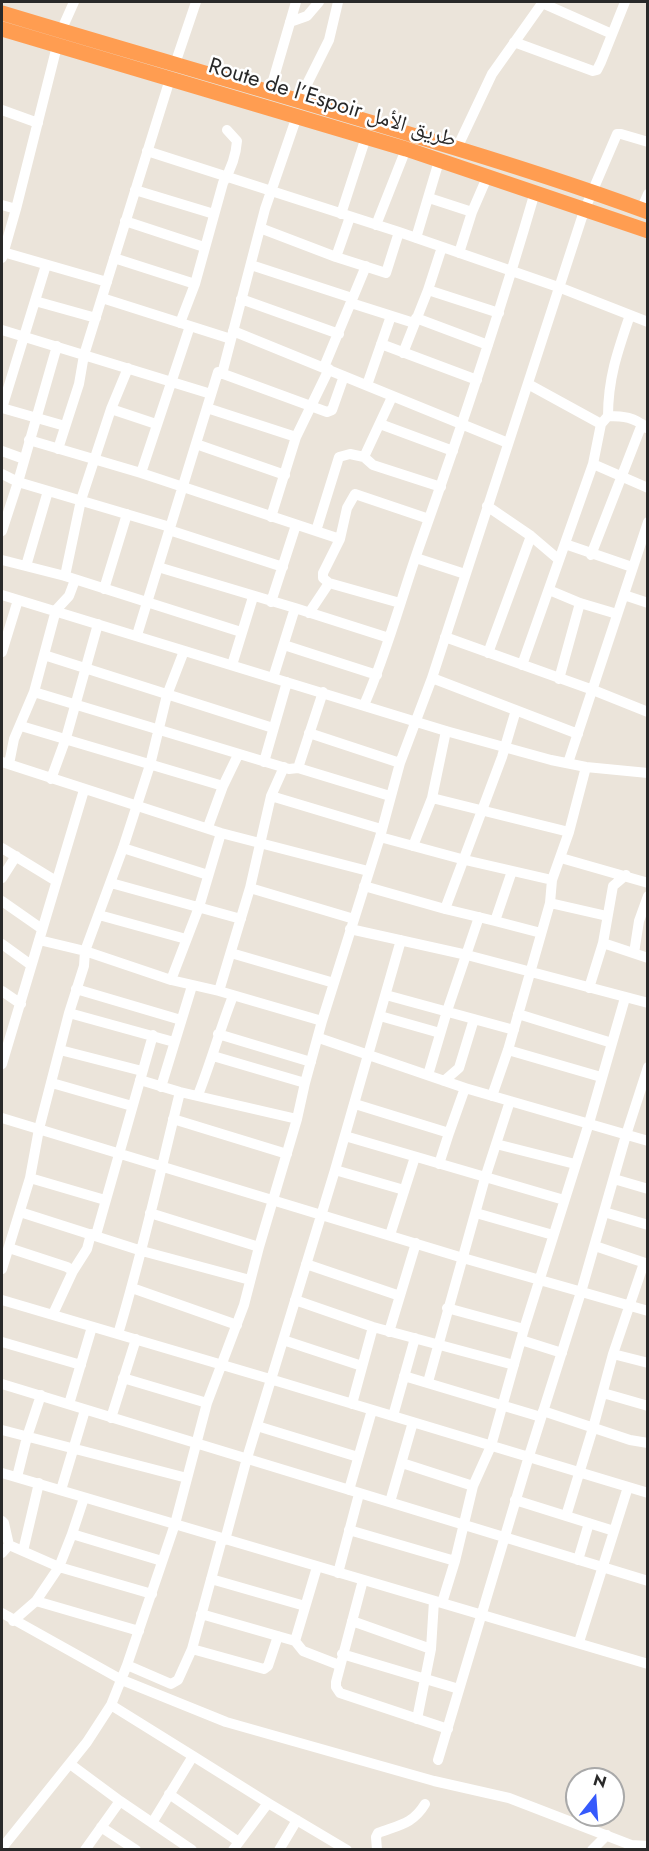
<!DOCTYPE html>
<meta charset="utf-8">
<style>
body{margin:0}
#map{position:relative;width:649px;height:1851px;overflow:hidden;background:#ebe4da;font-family:Jost,sans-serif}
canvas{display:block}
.frame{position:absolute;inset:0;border:3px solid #292929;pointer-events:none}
.north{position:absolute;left:565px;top:1767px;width:60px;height:60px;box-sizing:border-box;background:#fff;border:2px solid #a9a9a9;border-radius:50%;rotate:17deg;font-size:16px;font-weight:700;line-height:24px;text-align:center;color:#292929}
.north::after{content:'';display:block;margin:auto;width:21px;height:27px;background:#365afc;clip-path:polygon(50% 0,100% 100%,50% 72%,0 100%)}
</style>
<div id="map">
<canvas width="649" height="1851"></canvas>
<div class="frame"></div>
<div class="north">N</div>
</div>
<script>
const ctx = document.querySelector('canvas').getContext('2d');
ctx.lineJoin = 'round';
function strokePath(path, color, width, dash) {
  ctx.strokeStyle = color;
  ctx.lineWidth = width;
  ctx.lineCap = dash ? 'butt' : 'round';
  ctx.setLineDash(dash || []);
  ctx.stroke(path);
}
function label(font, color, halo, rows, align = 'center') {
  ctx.font = font + ' Jost,"Noto Naskh Arabic",sans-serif';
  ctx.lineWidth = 5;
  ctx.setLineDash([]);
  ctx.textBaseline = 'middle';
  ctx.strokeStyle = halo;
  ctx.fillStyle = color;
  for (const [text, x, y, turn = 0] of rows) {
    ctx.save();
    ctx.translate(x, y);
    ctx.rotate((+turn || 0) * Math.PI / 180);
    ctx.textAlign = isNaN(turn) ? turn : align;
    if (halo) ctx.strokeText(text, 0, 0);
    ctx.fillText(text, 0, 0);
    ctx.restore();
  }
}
strokePath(new Path2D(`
 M542,3l70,31
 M290,22l17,-6 12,-14
 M61,31l13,-29
 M514,42l79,29 4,-1 4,-8 24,-60
 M175,64l21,-62
 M270,91l26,-89
 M302,101l6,-19 21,-42 9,-38
 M2,110l36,13
 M457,148l35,-74 51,-72
 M147,151l252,81 162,56 87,34
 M135,190l79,24
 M429,198l43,14 -13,41
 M2,205l14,4
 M641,210l7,-16
 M472,212l16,-37
 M341,214l25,-77
 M125,221l79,26
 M376,225l30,-76
 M260,228l76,29 50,16 13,-41
 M416,238l23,-77
 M3,252l104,30
 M336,257l14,-40
 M2,258l14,-49 41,-163
 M114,258l81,26
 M251,265l101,33
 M428,290l71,23
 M102,298l129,41
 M241,299l98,35
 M35,301l61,17
 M351,303l63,20
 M416,318l72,27
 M180,323l15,-39 28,-101c7,-12 13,-27 14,-42l-10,-11
 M2,330l209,64
 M233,331l275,112
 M381,344l96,36
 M403,353l25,-63 14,-43
 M324,367l42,-101
 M222,374l43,-165 32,-93
 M528,384l73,40
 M367,385l24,-69
 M392,397l-28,60 9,8 68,22
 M2,408l44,-143
 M2,408l63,18
 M207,408l89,29
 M111,409l45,15
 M608,416c15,0 27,1 38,12
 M380,424l73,27
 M29,440l112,33 199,66
 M196,444l89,31
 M58,449l21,-65 5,-29 86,-276
 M2,451l22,8
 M593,464l55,24
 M141,473l49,-147
 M2,474l16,8 152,45
 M487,506l44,30 27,23
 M271,517l25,-80 33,-68
 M169,530l114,37
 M2,531l16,-49 39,-136
 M316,531l23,-74 11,-3 14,3
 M565,544l67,23
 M591,555l51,-131
 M416,558l49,16
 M2,560l63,16 176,56
 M26,566l22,-75
 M158,567l137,41 -22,70
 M65,576l16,-76 30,-91 17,-41
 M104,589l23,-75
 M549,590l31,13 37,11
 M2,595l444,136 105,29 35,7 62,6
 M624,595l24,8
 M271,602l25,-77
 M400,603l-71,-20 -6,-5v-5l17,-34 7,-31 8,-14 74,25
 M295,608l94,30
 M309,613l20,-30
 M137,635l81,-263 109,40 5,-2 12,-34
 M445,637l148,53 55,22
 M284,645l93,30
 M2,652l16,-52
 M488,653l43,-117
 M44,655l229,73
 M232,665l21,-68
 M522,665l71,-201 8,-40 7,-8c0,-38 10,-66 22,-101
 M432,678l146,56
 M559,679l21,-76
 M34,692l255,77 9,-1 25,-76
 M364,705c22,-50 36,-103 54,-155 42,-118 82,-237 117,-358
 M21,726l202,60
 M309,733l91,30
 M2,762l219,71 147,38
 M264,762l23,-80
 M568,763l80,-241
 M9,764l5,-25 20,-47 22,-82 13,-14 6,-16
 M298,768l92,28
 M51,779l15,-41 32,-114
 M271,796l110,33
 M432,798l137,34
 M208,827l15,-41 15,-31
 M380,837l85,23 87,20
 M413,846l19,-48 14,-67
 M2,848l54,33
 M123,848l85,27
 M561,858l87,25
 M2,878l14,-22
 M111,883l130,36
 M364,886l81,23 50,12 17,-50
 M250,888l104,31
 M2,901l40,28
 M550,903l57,13
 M445,909l57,-152 14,-47
 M99,915l87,24
 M495,921l46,12
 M350,929l117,26 181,48
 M39,940l46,11 86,29 48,11 103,30
 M603,943l45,15
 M2,944l29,21
 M231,953l103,30
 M634,953l5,-32 9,-25
 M171,980l28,-73 22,-74
 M589,988l14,-45 10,-57 13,-11
 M76,989l105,31
 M2,991l19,13
 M219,991l31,-103 21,-92 13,-29
 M386,995l128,35
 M69,1013l105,29
 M518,1014l94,29
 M380,1016l60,17
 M218,1034l93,28
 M319,1038l146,50 183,53
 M60,1050l82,21
 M508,1050l93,27
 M213,1056l92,27
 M2,1064l82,-274
 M428,1075l19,-64 32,-94
 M140,1080l40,12 117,27
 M444,1081l15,-13 15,-49
 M52,1083l80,23
 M161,1087l31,-101
 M198,1095c13,-33 22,-66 35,-99
 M492,1096l16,-46 42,-147 2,-23 17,-48 17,-65
 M355,1104l94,29 -10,31
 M2,1118l461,140 185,53
 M173,1119l114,35
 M449,1133l16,-45
 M345,1136l219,64
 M496,1144l79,20
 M335,1170l69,20
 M30,1178l75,22
 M614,1179l34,10
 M20,1212l122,39 108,29
 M604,1212l44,13
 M150,1213l109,34
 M476,1213l77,22
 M96,1235l57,-200
 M390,1235l25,-78
 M595,1246l53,18
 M9,1248l58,19 6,4 -20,43
 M306,1264l94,32
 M2,1269l28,-91 9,-49 30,-116 15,-47 1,-15 38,-103 27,-83 17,-70 17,-44
 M73,1271l14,-22 4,-15
 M132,1288l105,37
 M2,1300l268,79 378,114
 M295,1300l78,27 141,38
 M447,1308l77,21
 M389,1332l27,-89
 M118,1334c24,-79 42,-161 62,-242
 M283,1340l79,26
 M521,1340l41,13
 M2,1342l79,23
 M613,1354l35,9
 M404,1376l137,41
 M123,1378l84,25
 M428,1382l57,-204 25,-77
 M2,1384l646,197
 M603,1393l45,13
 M69,1404l23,-77
 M352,1404l21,-77
 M543,1411l87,29 18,3
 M393,1416l22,-78
 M111,1418l25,-79
 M257,1426l101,31
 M2,1430l185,48
 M402,1463l71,23
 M2,1473l646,191
 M17,1477l10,-40 14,-42
 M61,1490l24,-80
 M349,1490l23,-80
 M84,1498l-12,36 90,27
 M515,1500l99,31
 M390,1502l23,-80
 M566,1516l27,-88 20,-74 31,-91
 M2,1521l2,2 5,22 -7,8
 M349,1530l106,31
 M225,1540l22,-82 88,-288 66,-230
 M9,1545l50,22 93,27
 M23,1551l16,-68
 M578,1560l11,-37
 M338,1573l21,-79
 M211,1579l94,27
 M363,1580l-27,102v5l4,6 108,36
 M36,1601l103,30
 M442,1603l13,-42 18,-75 18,-40 33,-117 65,-206 36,-125
 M2,1613l120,67 104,42 208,59 75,17 122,47 17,1
 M201,1614l94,27 8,10 36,14
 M13,1621l23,-20 23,-34 13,-33
 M352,1621l79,28
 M295,1641l22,-74
 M579,1642l49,-155
 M192,1649l72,20 4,-3 10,-30
 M342,1654l117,35
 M127,1665l44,19 7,-4 14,-31 30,-110
 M111,1705l82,51
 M417,1719l14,-70 3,-48
 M438,1760l91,-304 52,-164 45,-157 22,-68
 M70,1764l50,37 72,49
 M169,1794l70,48
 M152,1823l41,-67 75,47
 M101,1827l35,23
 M2,1848l85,-106 24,-37 16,-40 48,-141 32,-121 37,-98 15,-58 38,-128 8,-36 17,-62 58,-184 20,-74 32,-85 152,-467 33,-77h4l27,8
 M85,1850l35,-49
 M233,1850l35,-47 79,47
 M279,1850l18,-30
 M377,1850l-1,-13 2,-4c21,-8 35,-9 47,-29
 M592,1850l15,-15`), '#fff', 10);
strokePath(new Path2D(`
 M2,13c139,42 278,81 417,124 77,23 154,47 229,75
 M2,29l404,120 242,82`), '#ff9d51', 15);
label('22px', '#292929', '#fff', [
 ["Route de l’Espoir طريق الأمل",332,104,17]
]);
</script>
